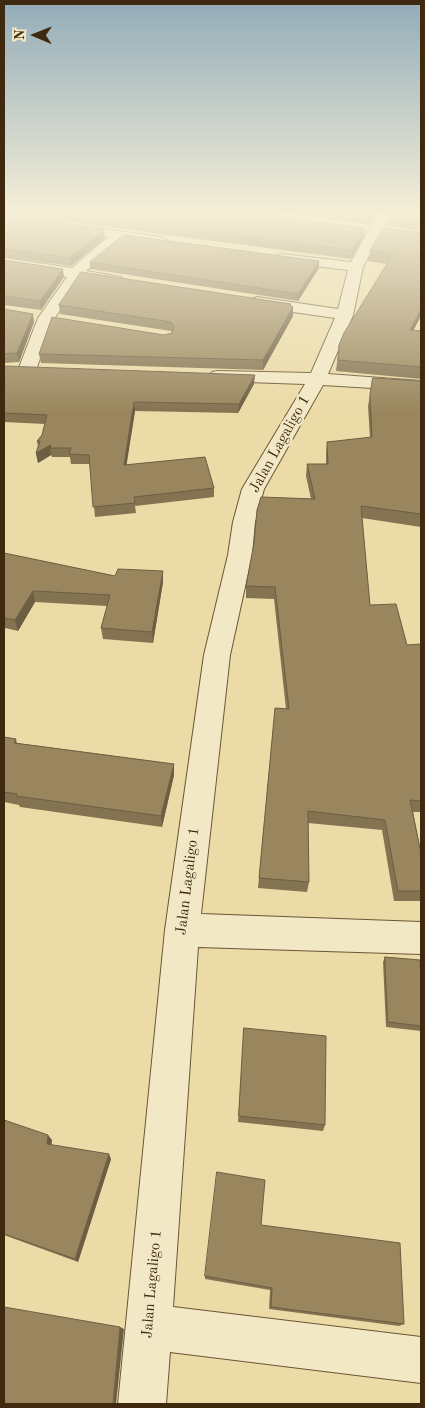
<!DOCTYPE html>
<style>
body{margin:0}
#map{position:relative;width:425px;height:1408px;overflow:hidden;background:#ebdba7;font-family:"Old Standard TT",serif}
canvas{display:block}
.frame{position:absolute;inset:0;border:5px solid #402a0f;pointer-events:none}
.north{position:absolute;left:10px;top:10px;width:50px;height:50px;-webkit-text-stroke:4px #f2e8c6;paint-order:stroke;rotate:271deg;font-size:14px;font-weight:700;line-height:20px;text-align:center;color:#402a0f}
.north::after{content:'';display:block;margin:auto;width:18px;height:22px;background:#402a0f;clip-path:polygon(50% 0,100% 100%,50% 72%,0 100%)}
</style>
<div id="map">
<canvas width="425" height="1408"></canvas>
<div class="frame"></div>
<div class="north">N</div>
</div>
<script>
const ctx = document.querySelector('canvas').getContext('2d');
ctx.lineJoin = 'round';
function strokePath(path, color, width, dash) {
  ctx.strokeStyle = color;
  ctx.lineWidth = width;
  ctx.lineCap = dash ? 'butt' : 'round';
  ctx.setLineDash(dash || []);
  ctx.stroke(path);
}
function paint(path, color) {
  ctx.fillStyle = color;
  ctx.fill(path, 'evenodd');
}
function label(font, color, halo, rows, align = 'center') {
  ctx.font = font + ' "Old Standard TT",serif';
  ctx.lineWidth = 5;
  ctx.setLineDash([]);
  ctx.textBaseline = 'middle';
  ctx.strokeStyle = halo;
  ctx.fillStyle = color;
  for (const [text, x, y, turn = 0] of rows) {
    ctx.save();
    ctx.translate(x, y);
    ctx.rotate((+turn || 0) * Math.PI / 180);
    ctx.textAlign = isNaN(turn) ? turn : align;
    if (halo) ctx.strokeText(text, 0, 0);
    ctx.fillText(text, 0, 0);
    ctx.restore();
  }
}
const street = new Path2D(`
 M4,215l157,22 7,4 -7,4 -38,-5 -37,31 35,6 3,3 -3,3 -5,2 -35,-6 -27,40 -18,51 -3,4 -6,1 -6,-1 -3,-4 20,-52 29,-41 -63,-11v-8l68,10 36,-31 -104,-15z
 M377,215h13l-27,52 -10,48 -25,59 93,7v10l-98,-6 -59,104 -9,33 -3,33 -22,100 -29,259 220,8v32l-223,-7 -25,360 248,30v46l-251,-31 -4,52h-48l47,-474 39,-275 24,-100 5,-33 9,-33 63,-105 -87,-3 -6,-1 -3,-4 3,-4 6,-1 93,2 24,-55 -78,-11 -6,-2 -2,-3 2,-3 6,-2 81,12 10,-39 -66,-8 -5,-1 -2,-3 2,-3 5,-1 69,8z`);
strokePath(street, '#6b5635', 2);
paint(street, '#f2e8c6');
paint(new Path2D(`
 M17,215h250l97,21 -13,23z
 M300,215h74l-4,10z
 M421,215v16l-34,-5 1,-10z
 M4,216l101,22 -34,28 -67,-9z
 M421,232l-7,98 7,1v48l-85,-8 3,-26 48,-81 -19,-3 2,-10z
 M4,260l60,17 -23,33 -37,-5z
 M90,262l229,6 -21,33 -208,-32z
 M291,304v2l2,1v9l-30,54 -222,-7 -2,-9 125,-19 8,-2 -1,-2 -111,-17 -1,-9z
 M4,309l30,13 -15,40 -15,1z
 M4,366l250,18 -16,29 -103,-2 -9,54 88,23v9l-79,9 1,7 -41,4 -5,-53h-19l-1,-7h-18l-1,-2 -13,8 -2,-10 2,-6 -1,-6 5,-6 3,-11 -41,-2z
 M373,378l48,3v146l-59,-9 8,87 37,40 14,-1v168h-8l8,41v48h-27l-12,-71 -74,-7 1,59 -2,10 -49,-4 17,-180 11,1 -12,-110 -28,-1v-12l65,-87 -5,-23 1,-12h19v-10l1,-12 43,-4 -2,-32z
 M4,553l111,23 48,6 -10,61 -50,-4 -2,-11 6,-22 -72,-4 -17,29 -13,-3 -1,3z
 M4,737l12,2 1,4 157,21v11l-12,52 -142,-20 -1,-2 -15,-3z
 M385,957l36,27v47l-35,-4 -3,-65z
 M244,1028l81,97 -2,6 -85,-9z
 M4,1120l48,20 -1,5 60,14 -33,103 -74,-27z
 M261,1225l143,99 -5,2 -130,-17 1,-19 -65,-11v-3z`), '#847351');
paint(new Path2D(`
 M372,215h2v2l-4,8z
 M365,228l-1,8 -13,23 1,-9z
 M104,230l1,8 -34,28 -1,-8z
 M319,261v7l-21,33v-7z
 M63,269l1,8 -23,33 -1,-9z
 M291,304l-1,8 3,-5v9l-30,54v-10z
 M421,309v7l-13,25 2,-11z
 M33,314l1,8 -15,40 -2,-9z
 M255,375l-1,9 -16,29 1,-9z
 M134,402l1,9 -10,64 -1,-10z
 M51,445l-1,3 1,7 -13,8 -2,-10z
 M163,571v11l-10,61 -1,-11z
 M33,591l2,11 -17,29 -3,-11z
 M174,764v11l-12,52 -1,-11z
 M48,1135l4,5 -1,10 -4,-6z
 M109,1154l2,5 -33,103 -3,-3z
 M120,1327l4,2 -8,75h2h-5z`), '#6b5e42');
const building = new Path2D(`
 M77,215h190l98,13 -13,22z
 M359,215h13l-1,2z
 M389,215h32v6l-33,-5z
 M4,216l100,14 -34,28 -66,-9z
 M383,228l38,5v76l-11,21 11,1v36l-83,-7 1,-15 5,-12 49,-79 -23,-3z
 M124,235l195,26 -21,33 -208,-32z
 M4,260l59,9 -23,32 -36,-5z
 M81,272l210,32 -1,2 3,1 -30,53 -224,-6 13,-37 112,18 8,-2 2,-6 -3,-5 -112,-17z
 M4,309l29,5 -16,39 -13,1z
 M4,366l251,9 -16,29 -105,-2 -10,63 81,-8 9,31 -80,9 1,6 -42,4 -4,-52 -20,-1 2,-6h-21l1,-3 -15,8 4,-12h-3l5,-6 5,-20 -43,-2z
 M373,378l48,3v133l-60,-8 9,99 26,-1 11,41 14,-1v157l-11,-1 11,53v38h-23l-13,-71 -77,-9 1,71 -50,-4 16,-170 14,1 -14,-122 -29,-1 8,-43 3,-33 4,-13 54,2 -8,-35h21l-1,-22 45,-5 -2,-42z
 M4,553l111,23 3,-7 45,2 -11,61 -51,-4 9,-33 -77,-4 -18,29 -11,-2z
 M4,737l12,2 -2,4 160,21 -13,52 -145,-20 1,-2 -13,-2z
 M385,957l35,3 1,24v42l-33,-4z
 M244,1028l82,8 -1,89 -86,-9z
 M4,1120l44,15 -1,9 62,10 -34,105 -71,-25z
 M217,1172l48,8 -4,45 139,18 4,81 -133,-17 1,-19 -67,-12z
 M4,1307l116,20 -7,77h-109z`);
paint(building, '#99865e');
strokePath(building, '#6b5e42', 1);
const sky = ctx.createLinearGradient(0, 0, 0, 413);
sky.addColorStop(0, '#92acb9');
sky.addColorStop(0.52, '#f6efd7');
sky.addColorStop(1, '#f6efd700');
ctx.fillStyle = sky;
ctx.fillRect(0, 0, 425, 413);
label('15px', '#402a0f', '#f2e8c6', [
 ["Jalan Lagaligo 1",280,444,-61],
 ["Jalan Lagaligo 1",188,881,-83],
 ["Jalan Lagaligo 1",152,1284,-85]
]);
</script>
